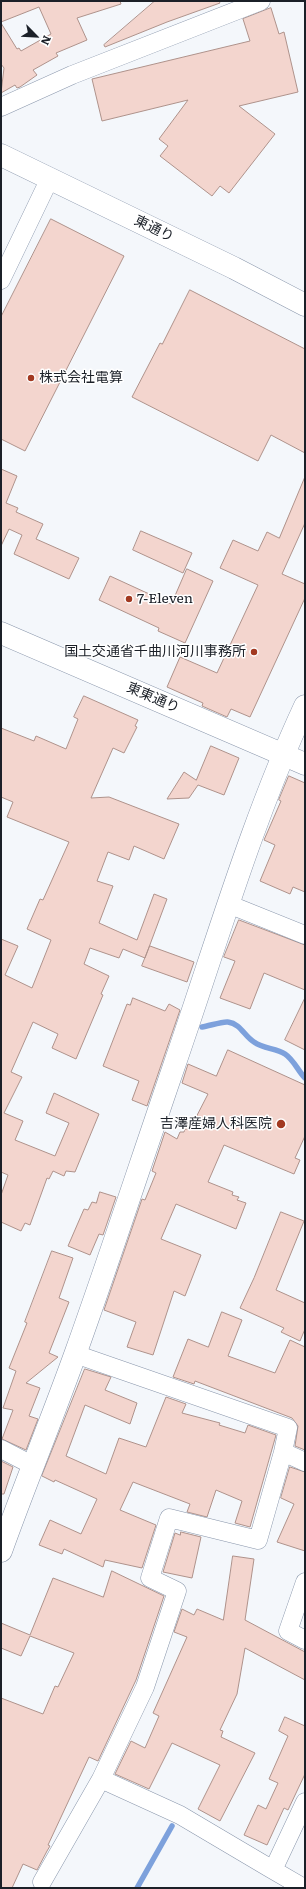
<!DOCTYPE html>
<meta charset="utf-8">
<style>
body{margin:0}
#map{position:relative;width:306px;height:1889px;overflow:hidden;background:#f4f7fb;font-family:Literata,serif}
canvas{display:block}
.frame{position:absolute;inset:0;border:2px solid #1b2028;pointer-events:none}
.north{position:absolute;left:16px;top:16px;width:40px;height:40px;-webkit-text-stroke:3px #fff;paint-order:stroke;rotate:114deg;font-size:11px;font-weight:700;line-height:16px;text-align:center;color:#1b2028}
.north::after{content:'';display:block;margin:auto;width:14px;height:18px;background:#1b2028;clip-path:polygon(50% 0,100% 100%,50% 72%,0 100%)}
</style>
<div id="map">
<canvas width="306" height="1889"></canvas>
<div class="frame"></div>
<div class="north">N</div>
</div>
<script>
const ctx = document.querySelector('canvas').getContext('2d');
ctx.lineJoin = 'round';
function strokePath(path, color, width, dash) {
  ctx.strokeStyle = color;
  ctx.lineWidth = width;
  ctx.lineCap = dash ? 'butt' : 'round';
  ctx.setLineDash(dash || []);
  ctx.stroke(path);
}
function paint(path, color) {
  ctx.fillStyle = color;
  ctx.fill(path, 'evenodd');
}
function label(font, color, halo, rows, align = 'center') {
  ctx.font = font + ' Literata,"Noto Sans JP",serif';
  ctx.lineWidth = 3;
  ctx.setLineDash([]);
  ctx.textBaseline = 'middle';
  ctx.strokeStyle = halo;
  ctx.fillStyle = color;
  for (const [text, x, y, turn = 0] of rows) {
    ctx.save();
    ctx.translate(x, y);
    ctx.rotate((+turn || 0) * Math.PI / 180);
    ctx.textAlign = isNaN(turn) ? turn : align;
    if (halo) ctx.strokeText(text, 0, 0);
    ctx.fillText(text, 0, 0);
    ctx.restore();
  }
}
strokePath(new Path2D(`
 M202,1027c7,-1 21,-6 26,-5 13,2 16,14 26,20 10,7 22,6 31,12 9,6 13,17 20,24
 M137,1888l35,-62`), '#7da1dc', 5.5);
const building = new Path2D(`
 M1,1h119l1,3 -44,14 10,22 -31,13 2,3 -25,14 4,5 -17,12 -3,1 -2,-3 -14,8 3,-25 -3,-4v-41l16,26 2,-1 2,3 30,-17 -12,-27 -38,15z
 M155,1h64l1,2 -53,19 -62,25 -1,-2z
 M271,8l8,26 5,-2 14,60 -59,14 36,28 -46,59 -9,-7 -8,10 -52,-40 8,-10 -9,-7 29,-39 -86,21 -10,-42 158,-38 -7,-22z
 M51,219l73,37 -99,195 -24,-12v-122z
 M190,290l115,59v104l-34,-18 -13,26 -126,-64 28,-54 2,1z
 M1,469l16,7 -11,27 12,5 -2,4 27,12 -7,15 43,19 -10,21 -55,-25 8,-19 -13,-6 -8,17z
 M305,477v46l-23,51 23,10v14l-55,119 -19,-8 -4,8 -25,-11 1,-3 -36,-16 13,-30 37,16 41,-88 -38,-17 13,-28 25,11 9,-19 12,6z
 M141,531l51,22 -9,20 -50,-23z
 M187,569l26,12 -28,62 -27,-12 1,-3 -60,-28 11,-24 61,28z
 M84,696l54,24 -3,6 2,1 -13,26 -11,-5 -22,50 18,-1 70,27 -15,35 -30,-13 -5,14 -21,-8 -11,29 16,5 -14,37 38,17 17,-46 13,5 -22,59 -22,-9 -4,9 -29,-10 -6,16 25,12 -8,18 2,1 -27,64 -24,-11 6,-14 -25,-12 -22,50 11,5 -18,36 19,8 -8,19 40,16 14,-33 -23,-10 8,-20 45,21 -24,58 -9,-1 -2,5 -11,-5 -4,8 -2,-1 -17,47 -5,-2 -4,8 -20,-9v-27l7,-20 -7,-3v-233l17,7 -13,29 27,13 19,-48 -24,-11 13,-30 3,1 26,-58 -62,-25 6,-15 -12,-5v-69l33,13 2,-5 30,13 12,-30 -4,-2z
 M211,746l28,12 -15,37 -26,-10 -9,13 -22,1 17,-27 12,8z
 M289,776l16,7v109l-12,-5 -3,7 -30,-13 15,-36 -11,-5 17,-39 -2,-1z
 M239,920l66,25v45l-41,-17 -14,36 -30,-11 15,-37 -11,-4z
 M150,946l44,16 -7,20 -45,-16z
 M133,998l32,13 4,-7 11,6 -33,96 -15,-6 7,-19 -36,-15 24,-62 3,1z
 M305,998v52l-20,-10z
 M228,1050l77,35v51l-10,22 5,2 -6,14 -70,-29 -16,37 25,10 -1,3 7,2 -2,3 9,3 -10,26 -60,-25 -15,35 40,16 -16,41 -11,-5 -21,64 -26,-8 9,-25 -32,-12 38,-111 3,1 11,-27 -4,-2 13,-39 12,7 3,-7h4l1,-3h5l18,-35 -26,-11 6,-19 28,12z
 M100,1192l16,5 -13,38 -4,-1 -9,21 -22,-9 16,-37 4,1 4,-8 4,1z
 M281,1212l23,9 -28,69 29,13v26l-5,12 -19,-9 3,-4 -44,-20 14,-30z
 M52,1251l21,7 -14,40 10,4 -20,51 9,4 -32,26 14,5 -11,28 9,3 -12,31 -24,-11 11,-29 -10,-2 13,-37 -7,-3 18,-45 -2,-1z
 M222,1312l20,8 -14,36 47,17 15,-33 15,7v103l-10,-4 3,-20 -6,-8 -97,-37 -1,3 -21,-7 15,-38 20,8z
 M85,1369l26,8 -6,13 32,13 -7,21 -45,-19 -19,51 40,18 13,-36 27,9 20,-50 20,7 -4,9 38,10 -1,2 26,8 3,-8 28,10 -26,92 -15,-4 7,-22 -26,-11 -9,27 -20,-5 3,-8 -57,-22 -13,28 36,15 -14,43 -37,-8 -2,7 -39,-18 -2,5 -23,-9 11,-25 31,14 16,-35 -42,-19 -1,2 -12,-6z
 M1,1461l12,6 -9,27h-3z
 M290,1467l15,5v79l-28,-9 17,-38 -13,-6z
 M181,1532l20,5 -9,41 -29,-6 12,-39 5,2z
 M233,1556l21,3 -9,61 60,32v28l-60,-32 -8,46 -17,36 3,1 -2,6 34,16 -35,68 -22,-12 22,-44 -48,-22 -23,46 -34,-15 16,-33 14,7 14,-32 -6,-3 34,-76 -13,-5 8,-23 12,6 3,-6 26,11z
 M112,1571l52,25 -28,84 -38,81 -9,-4 -41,88 2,1 -3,5 -10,19 -14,-6 -11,24h-11v-190l42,16 12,-28 3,1 16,-34 -44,-17 -9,20 -20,-8v-25l29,12 23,-57 50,19z
 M285,1717l20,9v48l-17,36 -4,-2 -17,37 -23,-10 14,-30 8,4 12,-26 -9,-4 19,-43 -9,-5z`);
paint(building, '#f3d5ce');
strokePath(building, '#ae928b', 1);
const minor = new Path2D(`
 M1,107l71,-32 189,-74
 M1,280l49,-102
 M228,904l77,31
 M75,1354l213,74 -5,24 22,10
 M1,1449l31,16
 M305,1582l-17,49 17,9
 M273,1870l-93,-55 -79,-36 44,-92 32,-96 -27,-13 19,-60 89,22 25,-88
 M42,1882l59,-103
 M304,1888l-31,-18 32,-68`);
const tertiary = new Path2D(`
 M1,155l233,113 71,37
 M1,633l304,131
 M1,1551c24,-67 51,-132 75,-199 34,-95 65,-190 98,-286 42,-121 77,-244 131,-360`);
strokePath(minor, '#8996ab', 19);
strokePath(tertiary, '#8996ab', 23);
strokePath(minor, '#fff', 18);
strokePath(tertiary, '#fff', 22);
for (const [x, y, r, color] of [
 [31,378,4,"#a23921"],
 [129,599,4,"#a23921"],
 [254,652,4,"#a23921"],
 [281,1124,5,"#a23921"]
]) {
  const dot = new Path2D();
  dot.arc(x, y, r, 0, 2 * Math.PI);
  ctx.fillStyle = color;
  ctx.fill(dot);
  strokePath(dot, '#fff', 1.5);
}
label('14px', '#1b2028', '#fff', [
 ["東通り",154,229,26],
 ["東東通り",153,698,23]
]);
label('14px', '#1b2028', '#fff', [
 ["株式会社電算",39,378],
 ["7-Eleven",137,599],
 ["国土交通省千曲川河川事務所",246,652,"right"],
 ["吉澤産婦人科医院",272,1124,"right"]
], 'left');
</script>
